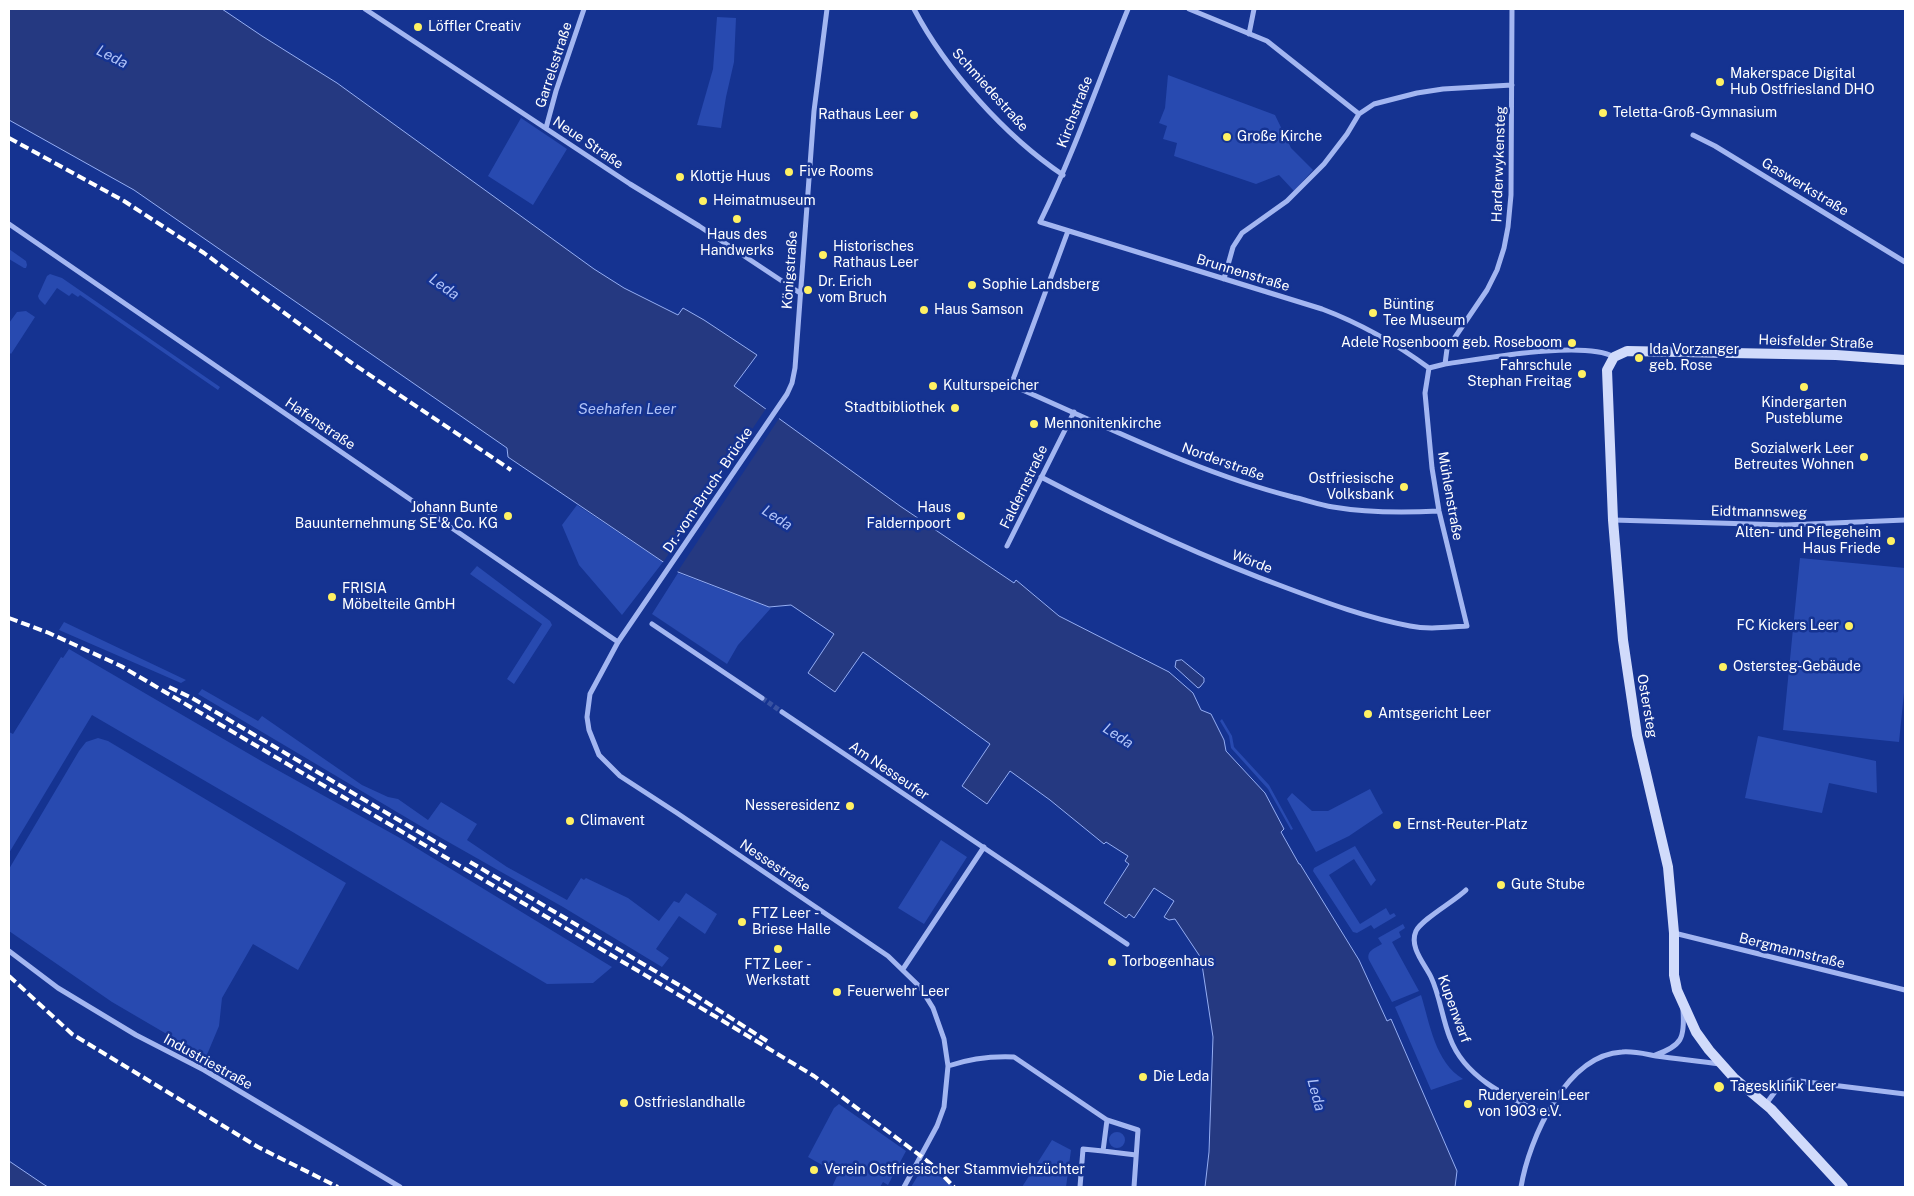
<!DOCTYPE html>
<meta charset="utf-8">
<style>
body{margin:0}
#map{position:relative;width:1914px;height:1196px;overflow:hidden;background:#153391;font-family:"Public Sans",sans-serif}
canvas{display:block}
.frame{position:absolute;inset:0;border:10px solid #fff;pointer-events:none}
</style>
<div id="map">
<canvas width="1914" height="1196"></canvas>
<div class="frame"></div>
</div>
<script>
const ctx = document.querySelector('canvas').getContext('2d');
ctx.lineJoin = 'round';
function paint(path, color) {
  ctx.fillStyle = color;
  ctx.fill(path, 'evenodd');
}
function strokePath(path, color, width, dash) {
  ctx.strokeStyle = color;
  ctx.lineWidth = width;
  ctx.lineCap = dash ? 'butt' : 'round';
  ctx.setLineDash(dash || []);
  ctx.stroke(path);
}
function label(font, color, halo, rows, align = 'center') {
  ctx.font = font + ' "Public Sans",sans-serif';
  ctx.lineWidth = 5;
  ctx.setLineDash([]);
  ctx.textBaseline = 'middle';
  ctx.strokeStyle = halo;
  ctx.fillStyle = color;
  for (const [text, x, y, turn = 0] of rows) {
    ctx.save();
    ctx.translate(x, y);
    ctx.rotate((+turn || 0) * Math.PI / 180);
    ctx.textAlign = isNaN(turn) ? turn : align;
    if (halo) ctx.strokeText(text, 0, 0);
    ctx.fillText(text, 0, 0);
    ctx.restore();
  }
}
paint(new Path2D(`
 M717,17l19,1 -2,44 -8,35 -5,31 -24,-3 16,-56z
 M1168,75l107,40 16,33 22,22 -19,21 -15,-16 -23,9 -82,-28 3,-13 -14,-4 4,-13 -8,-3 6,-15z
 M521,118l46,31 -34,56 -45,-29z
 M9,249l17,12 1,4 -1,3h-2l-15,-9z
 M50,274l12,4 158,109 -2,3 -138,-95 -2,2 -6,-4 -3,3 -12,-8 -12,17 -6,-6 -1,-3 9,-20z
 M26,311l9,6 -24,37 -2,-2v-29l8,-11z
 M577,505l86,57 -41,53 -43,-50 -17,-40z
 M1800,558l105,10v115l-6,59 -116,-12z
 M477,566l73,55 2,4 -38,59 -7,-5 35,-55 -72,-50z
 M678,573l93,35 -33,37 -11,19 -75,-50z
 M64,622l122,58 -5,3 -122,-53z
 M69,649l194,113 137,76 212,129 -19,16 -46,1 -256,-153 -199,-116 -83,138v-121l4,2 48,-77 2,1z
 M202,689l56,32 4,-5 100,69 26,12 10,2 30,21 13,-18 36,22 -10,16 40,27 60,33 14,-22 3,2 2,-2 42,20 31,23 15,-20 5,2 7,-10 31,21 -12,20 -26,-18 -23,33 13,9 -7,9 -99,-60 -134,-76 -231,-137z
 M1222,719l10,17 2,11 35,38 24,44 -2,1 -23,-41 -37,-41 -2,-12 -9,-15z
 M1758,736l118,25 1,32 -48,-10 -7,30 -77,-15z
 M98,738l10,3 238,142 -48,87 -45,-26 -31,54 -3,28 -13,31 -94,-55 -103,-71v-62l70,-118 7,-9z
 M1370,789l13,24 -34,23 -33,16 -29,-53 5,-6 20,18h16z
 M941,840l26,17 -43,67 -26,-16z
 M1355,846l21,34 -5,6 -17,-27 -25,16 31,49 26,-16 4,7 4,-2 2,3 -22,13 -3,-4 -14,8 -4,-1 -40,-61 1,-3z
 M1403,924l2,4 -6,4 2,5 -9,5 27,49 -27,11 -23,-42c-3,-9 6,-12 13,-16l-4,-6z
 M1421,995c9,29 14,67 42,84l-32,11 -36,-83z
 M839,1104l67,47 -18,34 -5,-3 -3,5h-48l6,-13 -30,-17 26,-49z
 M1109 1140a8 8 0 1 1 16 0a8 8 0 1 1-16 0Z
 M1052,1140l19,10 -5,37h-44z
 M925,1164l29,23h-43z`), '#284ab0');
const water = new Path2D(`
 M9,9h213l40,27 75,47 257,186 30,19 54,27 5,-7 21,12 53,35 -23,31 166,120 114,77 2,-3 43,36 110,56 24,21 8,17 10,4 13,26 2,11 39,42 19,36 -3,3 18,32h1l59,96 28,61 4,-2 66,152 -2,16h-250l4,-35 4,-115 -12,-79 -26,-39 -6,1 -5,-3 10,-16 -20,-13 -20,30 -5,-4 -3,4 -22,-15 25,-39 -4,-3 3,-5 -22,-14 -2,2 -54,-44 -40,-29 -23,33 -25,-18 28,-42 -127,-92 -28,40 -27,-19 26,-39 -43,-29 -22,2 -91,-35 -170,-115 -1,-9 -373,-258 -125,-70z
 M1182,660l22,18v4l-4,5 -2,1 -23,-21 1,-6z
 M9,1161l34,23 5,3h-39z`);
paint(water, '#253981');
strokePath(water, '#95aef3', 1);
paint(new Path2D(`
 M767,407l13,10 -104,157 -14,-10z`), '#153391');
strokePath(new Path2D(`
 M762,698l20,14`), '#3852a2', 5, [5, 2.5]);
strokePath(new Path2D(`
 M365,9l265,175 69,42 101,67
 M827,9l-13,102 -19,257 -3,15 -5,11 -169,248 -28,52 -3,23 2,13 10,25 21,21 57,37 211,143 32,31 13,21 11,31 4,27 -4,41 -7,19 -33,61
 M914,9c32,61 91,127 149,166
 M1128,9c-29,71 -54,144 -88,213l282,87c40,15 73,34 107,59
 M1189,9l78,32 92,73
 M1249,34l5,-25
 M546,128l10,-37 28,-82
 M1693,135l22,11 190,116
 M9,224l609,418
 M1068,231l-57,154c93,40 184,87 282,112 13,3 27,8 40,10 35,6 70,6 106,4
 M1224,279l9,-32 9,-14 45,-32 37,-37 23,-30 12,-20 15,-10 43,-11 26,-4 69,-4
 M1445,364l2,-15 40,-59 10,-20 7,-22 4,-21 3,-32 1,-186
 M1429,368l16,-4c37,-5 138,-24 169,-7
 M1041,477c80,42 161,80 246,111 40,15 81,30 123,38 19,4 38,1 57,0l-28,-115 -7,-43 -7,-75 4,-25
 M1613,520l173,5 119,-5
 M1007,546l67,-134
 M652,624l110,74
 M782,712l345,232
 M1466,890c-11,11 -44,29 -50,41 -7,16 8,32 15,46 9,19 11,41 19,61 15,41 60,60 96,77
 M1674,933l231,57
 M9,951l49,37 78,47 68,35 196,117
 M903,969l81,-122
 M1655,1055c27,-9 30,-17 28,-45
 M948,1066c21,-7 44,-10 66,-9l93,63 31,10 -4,57
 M1766,1104l11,-15 14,-9 114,14
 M1107,1120l-4,31 33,4
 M1080,1187l3,-38 20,2
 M1521,1187c8,-48 45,-132 101,-135 12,-1 23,2 34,4 21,3 43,5 64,8`), '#a3b6f1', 5);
strokePath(new Path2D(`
 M1843,1187l-72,-78 -37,-31 -25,-28 -13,-18 -19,-42 -3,-15v-42l-6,-66 -31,-132 -14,-95 -10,-120 -6,-150 7,-13 13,-6 209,4 69,5`), '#d1dbfb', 10);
strokePath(new Path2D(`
 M9,138l115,63 80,52 145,108 162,109
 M9,618l40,15 72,33 602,355 91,55 108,81 14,11 18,19
 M169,687l23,11 254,150
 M470,862l214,126 83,53
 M9,976l63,58 186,113 80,40`), '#fff', 4, [9, 4]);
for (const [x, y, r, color] of [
 [418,27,5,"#fff163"],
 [1720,82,5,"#fff163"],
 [1603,113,5,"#fff163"],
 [914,115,5,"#fff163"],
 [1227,137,5,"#fff163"],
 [789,172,5,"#fff163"],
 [680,177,5,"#fff163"],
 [703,201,5,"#fff163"],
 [737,219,5,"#fff163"],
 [823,255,5,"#fff163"],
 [972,285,5,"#fff163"],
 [808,290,5,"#fff163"],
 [924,310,5,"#fff163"],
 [1373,313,5,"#fff163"],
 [1572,343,5,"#fff163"],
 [1639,358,5,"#fff163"],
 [1582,374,5,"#fff163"],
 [933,386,5,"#fff163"],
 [1804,387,5,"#fff163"],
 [955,408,5,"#fff163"],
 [1034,424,5,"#fff163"],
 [1864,457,5,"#fff163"],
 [1404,487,5,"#fff163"],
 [508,516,5,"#fff163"],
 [961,516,5,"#fff163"],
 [1891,541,5,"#fff163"],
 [332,597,5,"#fff163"],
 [1849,626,5,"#fff163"],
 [1723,667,5,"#fff163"],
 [1368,714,5,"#fff163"],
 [850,806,5,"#fff163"],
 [570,821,5,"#fff163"],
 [1397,825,5,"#fff163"],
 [1501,885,5,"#fff163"],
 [742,922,5,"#fff163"],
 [778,949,5,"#fff163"],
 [1112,962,5,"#fff163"],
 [837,992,5,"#fff163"],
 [1143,1077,5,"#fff163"],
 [1719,1087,6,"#fff163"],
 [624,1103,5,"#fff163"],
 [1468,1104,5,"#fff163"],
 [814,1170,5,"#fff163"]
]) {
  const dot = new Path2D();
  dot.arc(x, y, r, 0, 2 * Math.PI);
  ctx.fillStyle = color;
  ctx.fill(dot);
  strokePath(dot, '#153391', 2);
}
label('14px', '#fff', '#153391', [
 ["Löffler Creativ",428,27],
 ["Makerspace Digital",1730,74],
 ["Hub Ostfriesland DHO",1730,90],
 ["Teletta-Groß-Gymnasium",1613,113],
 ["Rathaus Leer",904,115,"right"],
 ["Große Kirche",1237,137],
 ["Five Rooms",799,172],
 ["Klottje Huus",690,177],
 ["Heimatmuseum",713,201],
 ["Haus des",737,235,"center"],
 ["Handwerks",737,251,"center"],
 ["Historisches",833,247],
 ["Rathaus Leer",833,263],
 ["Dr. Erich",818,282],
 ["vom Bruch",818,298],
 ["Sophie Landsberg",982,285],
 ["Bünting",1383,305],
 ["Tee Museum",1383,321],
 ["Haus Samson",934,310],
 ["Adele Rosenboom geb. Roseboom",1562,343,"right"],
 ["Ida Vorzanger",1649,350],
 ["geb. Rose",1649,366],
 ["Fahrschule",1572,366,"right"],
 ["Stephan Freitag",1572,382,"right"],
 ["Kulturspeicher",943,386],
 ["Kindergarten",1804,403,"center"],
 ["Pusteblume",1804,419,"center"],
 ["Stadtbibliothek",945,408,"right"],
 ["Mennonitenkirche",1044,424],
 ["Sozialwerk Leer",1854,449,"right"],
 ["Betreutes Wohnen",1854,465,"right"],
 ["Ostfriesische",1394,479,"right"],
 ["Volksbank",1394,495,"right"],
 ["Johann Bunte",498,508,"right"],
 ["Bauunternehmung SE & Co. KG",498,524,"right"],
 ["Haus",951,508,"right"],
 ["Faldernpoort",951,524,"right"],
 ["Alten- und Pflegeheim",1881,533,"right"],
 ["Haus Friede",1881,549,"right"],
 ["FRISIA",342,589],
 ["Möbelteile GmbH",342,605],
 ["FC Kickers Leer",1839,626,"right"],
 ["Ostersteg-Gebäude",1733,667],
 ["Amtsgericht Leer",1378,714],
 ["Nesseresidenz",840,806,"right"],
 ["Climavent",580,821],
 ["Ernst-Reuter-Platz",1407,825],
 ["Gute Stube",1511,885],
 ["FTZ Leer -",752,914],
 ["Briese Halle",752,930],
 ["Torbogenhaus",1122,962],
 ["FTZ Leer -",778,965,"center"],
 ["Werkstatt",778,981,"center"],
 ["Feuerwehr Leer",847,992],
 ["Die Leda",1153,1077],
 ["Tagesklinik Leer",1730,1087],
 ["Ruderverein Leer",1478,1096],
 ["von 1903 e.V.",1478,1112],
 ["Ostfrieslandhalle",634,1103],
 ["Verein Ostfriesischer Stammviehzüchter",824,1170]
], 'left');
label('14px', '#fff', '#153391', [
 ["Garrelsstraße",554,65,-72],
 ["Schmiedestraße",990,90,48],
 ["Kirchstraße",1075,112,-69],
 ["Neue Straße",588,143,34],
 ["Harderwykensteg",1499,164,-88],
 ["Gaswerkstraße",1805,187,31],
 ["Königstraße",790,270,-86],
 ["Brunnenstraße",1243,273,17],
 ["Heisfelder Straße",1816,342,2],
 ["Hafenstraße",320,424,34],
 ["Norderstraße",1223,462,20],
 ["Faldernstraße",1024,487,-64],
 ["Dr.-vom-Bruch- Brücke",708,490,-56],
 ["Mühlenstraße",1450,496,80],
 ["Eidtmannsweg",1759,512,1],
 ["Wörde",1252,562,21],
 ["Ostersteg",1647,706,80],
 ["Am Nesseufer",889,771,34],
 ["Nessestraße",775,866,34],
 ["Bergmannstraße",1792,951,14],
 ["Kupenwarf",1454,1009,70],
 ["Industriestraße",208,1062,29]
]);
label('italic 15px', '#afc2f8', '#153391', [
 ["Leda",112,57,27],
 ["Leda",444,287,35],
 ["Seehafen Leer",627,409],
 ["Leda",777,518,33],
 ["Leda",1118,736,33],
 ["Leda",1316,1095,75]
]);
</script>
